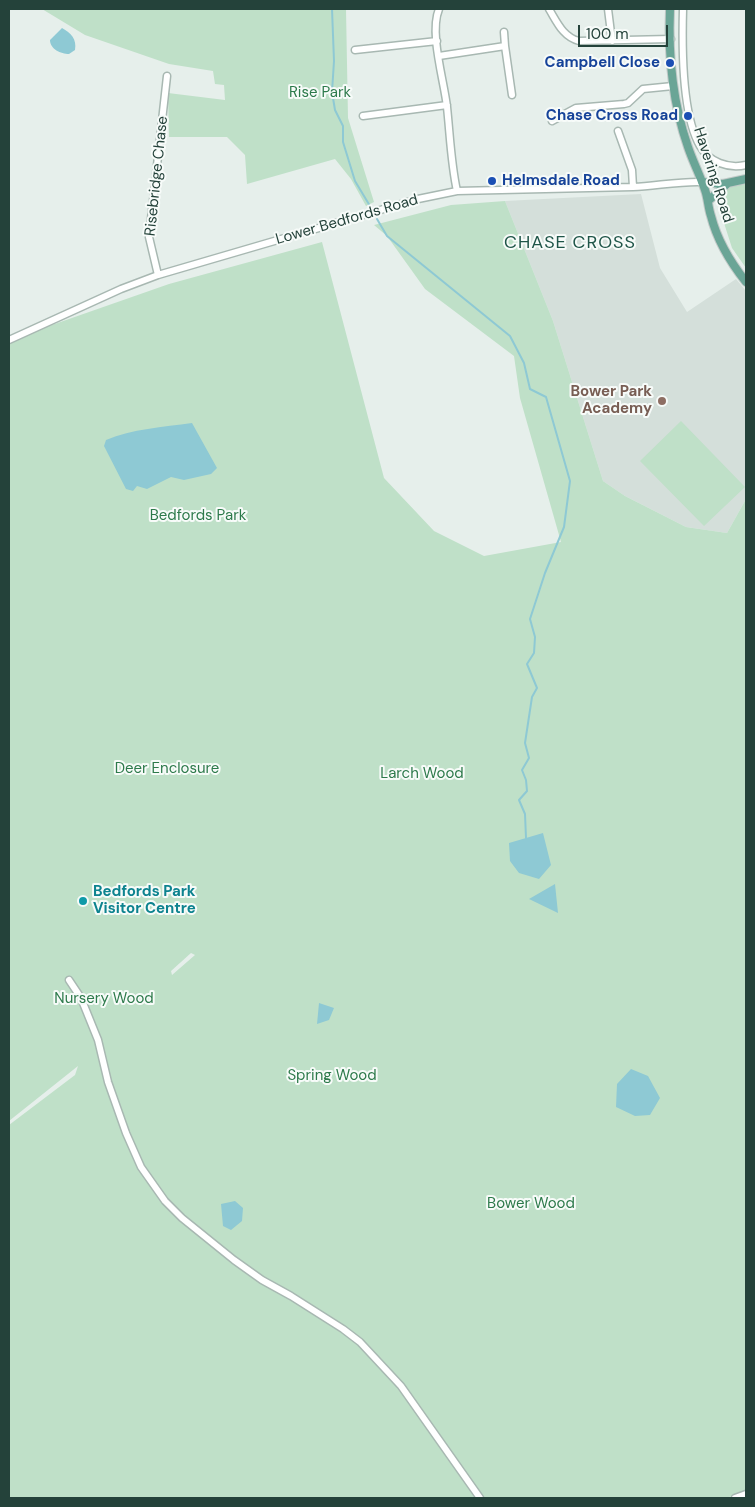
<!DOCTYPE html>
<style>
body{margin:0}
#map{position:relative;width:755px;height:1507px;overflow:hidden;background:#e6efeb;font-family:"DM Sans",sans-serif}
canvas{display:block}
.frame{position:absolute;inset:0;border:10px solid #24423a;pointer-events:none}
.scale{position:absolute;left:578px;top:25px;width:90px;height:22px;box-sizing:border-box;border:2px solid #24423a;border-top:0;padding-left:6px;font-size:15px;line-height:18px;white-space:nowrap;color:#24423a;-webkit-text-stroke:4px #f7fbf9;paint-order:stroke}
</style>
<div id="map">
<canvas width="755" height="1507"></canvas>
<div class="frame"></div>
<div class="scale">100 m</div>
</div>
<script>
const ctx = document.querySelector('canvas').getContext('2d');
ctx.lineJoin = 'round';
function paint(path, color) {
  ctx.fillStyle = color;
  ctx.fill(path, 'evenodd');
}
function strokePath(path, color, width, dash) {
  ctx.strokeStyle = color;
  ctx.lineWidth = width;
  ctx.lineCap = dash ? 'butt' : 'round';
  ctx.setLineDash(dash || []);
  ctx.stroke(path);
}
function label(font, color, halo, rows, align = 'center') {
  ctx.font = font + ' "DM Sans",sans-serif';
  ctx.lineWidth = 4;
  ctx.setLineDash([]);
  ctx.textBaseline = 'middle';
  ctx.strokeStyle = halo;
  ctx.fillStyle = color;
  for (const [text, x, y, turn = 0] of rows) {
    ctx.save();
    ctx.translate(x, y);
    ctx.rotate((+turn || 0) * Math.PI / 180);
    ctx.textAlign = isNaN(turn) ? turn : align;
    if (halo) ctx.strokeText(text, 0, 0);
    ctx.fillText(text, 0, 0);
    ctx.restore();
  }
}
paint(new Path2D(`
 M641,194l19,74 27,44 49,-33 10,12v208l-19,34 -41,-6 -61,-31 -22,-15 -50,-160 -48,-120z`), '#d4dfda');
paint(new Path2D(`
 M42,9h304l2,109 26,84 -8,4 -15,-27 -16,-20 -88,25 -2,-29 -18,-18h-58l-1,-44 57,7 -1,-15 -9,-1 -2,-13 -44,-7 -84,-29z
 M745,184l1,2v82l-14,-20 -8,-25 -3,-15 4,-21z
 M505,201l48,120 50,160 22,15 61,31 41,6 19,-34v991l-19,8h-718v-373l66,-50 3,-9 -69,55v-781l160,-56 153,-42 62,236 50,53 50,25 77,-14 -41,-144 -6,-42 -89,-67 -38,-53 -13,-11 77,-20zM191,953l4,2 -23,20 -1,-4z
 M681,421l64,66 -41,39 -64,-65z`), '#bfe0c8');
paint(new Path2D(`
 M62,28c9,5 15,11 13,22l-6,4c-8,0 -19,-5 -19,-14z
 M192,423l25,45 -6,6 -27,6 -13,-3 -24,12 -10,-3 -4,5 -7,-2 -22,-43 2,-6c26,-11 57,-13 86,-17z
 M543,833l8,32 -12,14 -20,-6 -9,-12 -1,-18z
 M555,884l3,29 -29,-14z
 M319,1003l15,5 -5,12 -12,4z
 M631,1069l17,7 12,22 -10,17 -15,1 -19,-9 1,-23z
 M235,1201l8,7 -1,13 -11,9 -8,-4 -2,-22z`), '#8ec9d4');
strokePath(new Path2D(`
 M332,9l2,52 -2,31 3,18 8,16v16l12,39 15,25
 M377,219l10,17 123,100 14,27 6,26 16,8 24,84 -6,46 -19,46 -15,46 5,18 -1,16 -7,11 10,24 -5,9 -7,46 4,15 -7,12 4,10 1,11 -8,9 6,14 1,24`), '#8ec9d4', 2);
const minor = new Path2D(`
 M439,9c-10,24 5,71 8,98 3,28 4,57 10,84
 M549,9c8,13 14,28 30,32l92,-2
 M608,9l4,32
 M683,9c-1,35 -1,106 17,137 9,16 28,23 46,19
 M504,32l1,14
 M355,50l82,-9
 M439,56l66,-10 7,49
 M363,116l84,-11
 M552,121l24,-13 48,-4 4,-1 15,-14 30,-3
 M618,131l14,39 1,17
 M158,275l-9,-38 18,-161
 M9,340l112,-51 37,-14 260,-76 39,-8 176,-4c23,-1 47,-6 69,-5
 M69,980l12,18 17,42 10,42 18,51 15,34 24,34 17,17 52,42 28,20 29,16 52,33 17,13 41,44 79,112
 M735,1498l11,-4`);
const major = new Path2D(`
 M670,9c-2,46 3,95 18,138 5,15 12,28 17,43 3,8 3,17 6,26 6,24 20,47 35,66
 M702,182l21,2 23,-5
 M708,201l20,-18`);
strokePath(minor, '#a8b8b2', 9);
strokePath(major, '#c2cac8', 10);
strokePath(minor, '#fff', 6);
strokePath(major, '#6aa596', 8);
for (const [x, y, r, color] of [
 [670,63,5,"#1a4fb4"],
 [688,116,5,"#1a4fb4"],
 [492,181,5,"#1a4fb4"],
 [662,401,5,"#8d6e63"],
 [83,901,5,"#0f9aa8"]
]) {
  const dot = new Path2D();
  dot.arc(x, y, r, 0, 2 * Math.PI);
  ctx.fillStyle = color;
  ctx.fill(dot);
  strokePath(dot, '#f7fbf9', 2);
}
label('bold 15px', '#164399', '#f7fbf9', [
 ["Campbell Close",660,63],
 ["Chase Cross Road",678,116],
 ["Helmsdale Road",502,181,"left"]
], 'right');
label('15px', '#2d7a4b', '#f7fbf9', [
 ["Rise Park",320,93],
 ["Bedfords Park",198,516],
 ["Deer Enclosure",167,769],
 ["Larch Wood",422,774],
 ["Nursery Wood",104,999],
 ["Spring Wood",332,1076],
 ["Bower Wood",531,1204]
]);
label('15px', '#24423a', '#f7fbf9', [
 ["Havering Road",713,175,72],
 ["Risebridge Chase",157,176,-84],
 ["Lower Bedfords Road",347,220,-16]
]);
label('bold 15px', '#785e54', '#f7fbf9', [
 ["Bower Park",652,392],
 ["Academy",652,409]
], 'right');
label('bold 15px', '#0d838f', '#f7fbf9', [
 ["Bedfords Park",93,892],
 ["Visitor Centre",93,909]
], 'left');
ctx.letterSpacing = '1px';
label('18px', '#1f5548', '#f7fbf9', [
 ["CHASE CROSS",570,243]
]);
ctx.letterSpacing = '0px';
</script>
